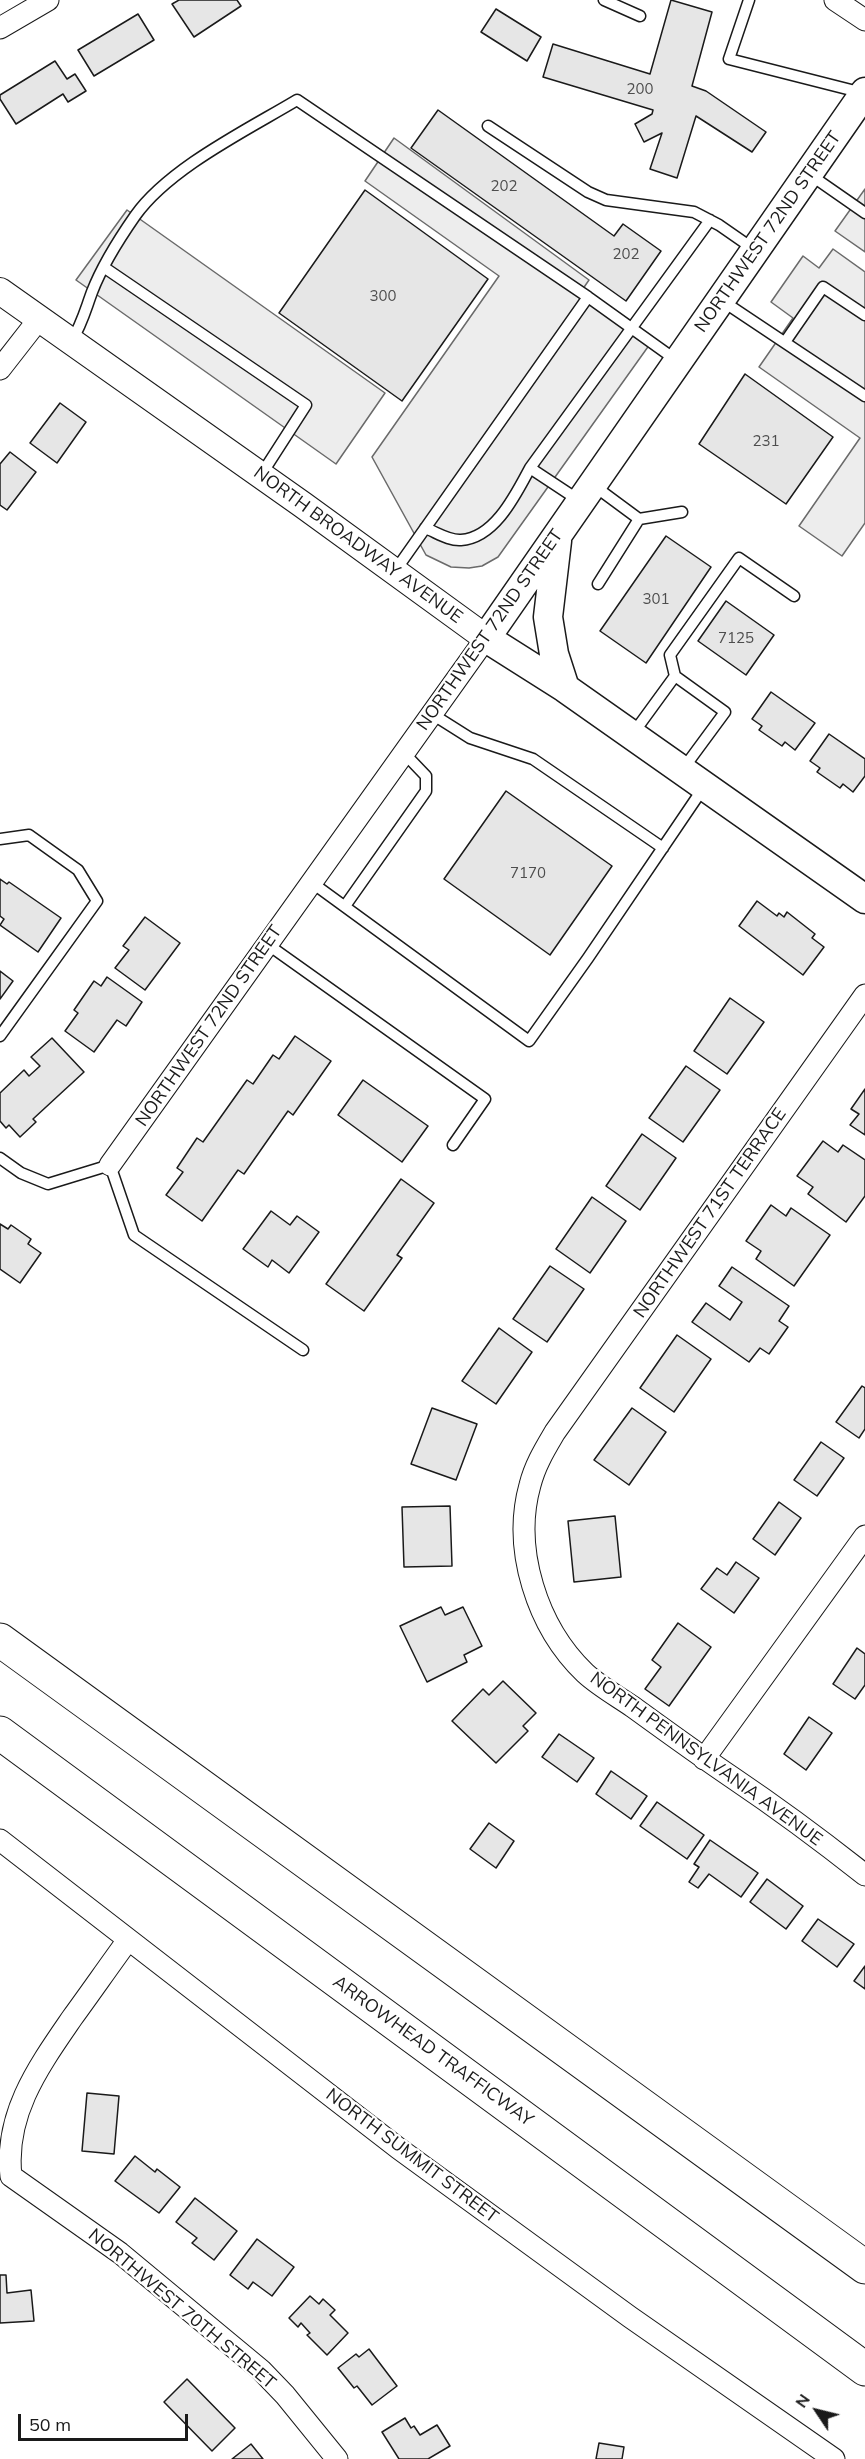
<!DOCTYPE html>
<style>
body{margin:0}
#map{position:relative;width:865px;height:2459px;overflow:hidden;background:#fff;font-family:Mulish,sans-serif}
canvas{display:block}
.north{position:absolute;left:787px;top:2381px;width:60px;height:60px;-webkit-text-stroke:4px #fff;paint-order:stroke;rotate:305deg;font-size:16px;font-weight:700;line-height:24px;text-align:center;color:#1a1a1a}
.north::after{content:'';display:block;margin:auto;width:21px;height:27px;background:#1a1a1a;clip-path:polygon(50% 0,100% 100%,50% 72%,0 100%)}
.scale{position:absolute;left:18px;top:2414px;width:170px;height:27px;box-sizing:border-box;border:3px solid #1a1a1a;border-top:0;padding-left:8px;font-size:18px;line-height:21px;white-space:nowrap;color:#1a1a1a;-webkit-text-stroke:4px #fff;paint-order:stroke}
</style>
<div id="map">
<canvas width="865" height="2459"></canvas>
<div class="north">N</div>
<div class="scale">50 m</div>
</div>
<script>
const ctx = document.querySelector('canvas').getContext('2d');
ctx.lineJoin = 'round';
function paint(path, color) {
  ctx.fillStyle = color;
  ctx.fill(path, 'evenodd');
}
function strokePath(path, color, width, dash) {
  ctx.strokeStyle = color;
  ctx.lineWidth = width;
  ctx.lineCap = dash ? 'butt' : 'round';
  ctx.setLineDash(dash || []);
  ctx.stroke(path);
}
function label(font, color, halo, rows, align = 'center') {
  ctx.font = font + ' Mulish,sans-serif';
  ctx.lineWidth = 4.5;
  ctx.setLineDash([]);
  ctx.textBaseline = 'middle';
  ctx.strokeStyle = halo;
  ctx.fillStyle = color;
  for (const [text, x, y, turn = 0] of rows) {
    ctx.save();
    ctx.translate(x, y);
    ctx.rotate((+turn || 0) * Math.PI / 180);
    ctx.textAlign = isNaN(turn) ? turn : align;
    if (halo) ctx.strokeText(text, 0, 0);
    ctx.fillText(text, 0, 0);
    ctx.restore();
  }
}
const parking = new Path2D(`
 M394,138l195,142 -11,16 72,48 -152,213 -16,9 -13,2 -18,-1 -25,-12 -54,-98 127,-181 -134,-95z
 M865,189v63l-30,-21z
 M127,210l258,183 -49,71 -260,-184z
 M833,249l32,23v251l-23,33 -43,-30 61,-88 -101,-71 34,-49 -22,-16 32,-46 16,12z`);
paint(parking, '#ededed');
strokePath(parking, '#6a6a6a', 1.5);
const building = new Path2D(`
 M179,0h58l4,6 -47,31 -22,-33z
 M671,0l41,12 -20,74 14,5 60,41 -14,20 -56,-36 -19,62 -27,-9 12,-36 -18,9 -9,-18 17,-10 1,-4 -110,-33 10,-33 97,30z
 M496,9l45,28 -14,24 -46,-29z
 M138,14l16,26 -60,36 -16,-26z
 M55,61l12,18 8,-5 11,17 -18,11 -5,-8 -47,30 -16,-25v-4z
 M438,110l176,126 9,-12 38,27 -35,50 -215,-153z
 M365,190l123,89 -86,122 -123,-88z
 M745,374l88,63 -47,67 -87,-60z
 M60,403l26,19 -29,41 -27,-20z
 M10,452l26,20 -29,38 -7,-5v-41z
 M666,536l45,31 -65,96 -46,-32z
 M726,601l48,34 -28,40 -48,-34z
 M771,692l44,31 -20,27 -10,-8 -3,4 -23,-16 3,-4 -10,-7z
 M829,734l36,25v17l-12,16 -10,-8 -3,4 -23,-16 3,-4 -10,-7z
 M506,791l106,75 -62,89 -106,-76z
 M0,879l7,5 2,-2 52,36 -23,34 -38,-27 4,-6 -4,-3z
 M757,901l20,15 2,-3 5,4 3,-5 28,22 -3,4 12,9 -21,28 -64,-49z
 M145,917l35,26 -35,47 -30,-22 14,-18 -6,-4z
 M0,971l13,10 -13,18z
 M107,977l35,25 -16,24 -9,-6 -23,32 -29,-21 13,-18 -4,-3 20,-29 7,5z
 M730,998l34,24 -37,52 -33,-23z
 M295,1036l36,25 -38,54 -5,-4 -44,63 -6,-4 -36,51 -36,-26 17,-23 -6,-4 20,-30 6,4 44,-62 6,4 20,-29 6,4z
 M52,1038l32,34 -51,47 3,3 -16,15 -11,-12 -3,3 -6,-7v-28l24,-23 5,6 11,-10 -9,-9z
 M686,1066l34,24 -37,52 -34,-24z
 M363,1080l65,46 -26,36 -64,-47z
 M865,1089v46l-15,-10 9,-11 -8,-5z
 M642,1134l34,24 -36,52 -34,-24z
 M823,1141l15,11 5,-7 22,15v36l-19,26 -38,-28 5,-7 -16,-11z
 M401,1179l33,24 -37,52 5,3 -38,53 -38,-27z
 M592,1197l34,24 -36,52 -34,-24z
 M771,1205l15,11 5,-8 39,27 -36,51 -38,-27 5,-8 -15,-10z
 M271,1211l19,14 7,-9 22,16 -30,41 -17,-13 -4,7 -25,-18z
 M0,1224l8,5 3,-4 20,14 -3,5 13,9 -21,30 -20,-14z
 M550,1266l34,23 -37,53 -34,-23z
 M732,1267l57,39 -10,15 9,6 -19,27 -9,-6 -11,14 -57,-40 14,-19 24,17 12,-18 -23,-16z
 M499,1328l33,24 -36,52 -34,-23z
 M677,1335l34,24 -37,53 -34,-24z
 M862,1386l3,2v41l-6,9 -23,-16z
 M432,1408l45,16 -21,56 -45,-16z
 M632,1408l34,24 -37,53 -35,-25z
 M821,1442l23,16 -27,38 -23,-16z
 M779,1502l22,16 -26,37 -22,-16z
 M450,1506l2,60 -48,1 -2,-60z
 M615,1516l6,61 -47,5 -6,-61z
 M736,1562l23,16 -25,35 -33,-24 16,-21 10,7z
 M441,1607l4,8 18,-8 19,39 -18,9 3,7 -40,20 -27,-56z
 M678,1623l33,24 -42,59 -24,-17 16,-22 -9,-7z
 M857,1648l8,6v31l-10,14 -22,-15z
 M503,1681l33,32 -13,13 5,5 -32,32 -44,-42 31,-32 6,6z
 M809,1717l23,16 -26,37 -22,-16z
 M559,1734l35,24 -17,24 -35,-25z
 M611,1771l36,25 -16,23 -35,-25z
 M657,1802l47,33 -17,24 -47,-33z
 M489,1823l25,18 -18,27 -26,-19z
 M710,1840l48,33 -17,24 -32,-23 -11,14 -9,-6 10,-15 -5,-3z
 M767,1879l36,27 -17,23 -36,-27z
 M818,1919l36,25 -17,23 -35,-26z
 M865,1966v23l-11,-8z
 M87,2093l32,3 -5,58 -32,-3z
 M135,2156l20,16 2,-3 23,18 -21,26 -44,-32z
 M195,2198l42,33 -23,29 -22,-17 5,-5 -21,-16z
 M257,2239l37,28 -22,29 -19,-14 -5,7 -18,-14z
 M0,2275h6l1,18 24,-3 3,31 -34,2z
 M310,2296l9,8 4,-5 12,11 -5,5 18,18 -21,22 -20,-20 3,-2 -9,-10 -3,4 -9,-9z
 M369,2349l28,37 -25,19 -15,-19 -3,2 -16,-20 18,-14 3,3z
 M187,2379l48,49 -23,23 -48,-49z
 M405,2418l6,10 3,-2 6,9 17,-10 13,21 -22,13h-29l-17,-27z
 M599,2443l25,4 -2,12h-26z
 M251,2444l12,15h-31z`);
paint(building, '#e6e6e6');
strokePath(building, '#1a1a1a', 1.5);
const service = new Path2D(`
 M604,0l36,16
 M749,0l-20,59 134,34
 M488,126l100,66 18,8 88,12 25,13 36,25
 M809,174l56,39
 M105,268l201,137 -45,70
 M721,300l144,96
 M71,342c11,-18 14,-31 21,-50 10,-26 27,-53 43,-76 34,-48 112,-86 162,-116l291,197
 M785,342l38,-55 42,28
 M593,485l46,34 -41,65
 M580,501l-50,-33 180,-248
 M639,519l43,-7
 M425,528c11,4 24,13 36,12 34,-2 55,-46 69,-72
 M395,571l193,-274 88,63
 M675,676l-5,-21 69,-97 55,38
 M432,714l38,24 63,21 130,89
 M632,735l43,-59 50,36 -42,57
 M0,839l29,-4 49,35 19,31 -97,135
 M311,882l218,159 59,-83 116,-171
 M345,906l81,-115v-15l-22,-23
 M267,944l218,155 -32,46
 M0,1158l21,15 27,11 62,-19 24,70 169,115`);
const minor = new Path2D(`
 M835,0l30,20
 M0,28l48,-28
 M0,369l39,-50
 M865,995l-310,437c-10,17 -20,33 -25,53 -18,64 7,142 55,188 14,13 32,23 48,34 33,24 66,48 100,71 46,31 89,63 132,97
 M110,1165l376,-527
 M704,1759l161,-223
 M0,1840l398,308 232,169 204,142
 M128,1940c-19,26 -37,52 -56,78 -33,48 -68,96 -61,158l109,77 141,117 24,25 52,64`);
const tertiary = new Path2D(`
 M0,291l303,214 183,133`);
const secondary = new Path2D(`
 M865,92l-379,546 79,50 300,211
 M557,541l-9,76 6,37 11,34`);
const motorway = new Path2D(`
 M0,1640l865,627
 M0,1733l865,636`);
strokePath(service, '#1a1a1a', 13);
strokePath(minor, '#1a1a1a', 23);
strokePath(tertiary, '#1a1a1a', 28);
strokePath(secondary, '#1a1a1a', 31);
strokePath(motorway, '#1a1a1a', 35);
strokePath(service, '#fff', 10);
strokePath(minor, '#fff', 21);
strokePath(tertiary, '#fff', 26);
strokePath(secondary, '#fff', 28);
strokePath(motorway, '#fff', 33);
label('15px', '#4d4d4d', null, [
 ["200",640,89],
 ["202",504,186],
 ["202",626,254],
 ["300",383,296],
 ["231",766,441],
 ["301",656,599],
 ["7125",736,638],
 ["7170",528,873]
]);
label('18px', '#1a1a1a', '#fff', [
 ["NORTHWEST 72ND STREET",768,232,-55],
 ["NORTH BROADWAY AVENUE",358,545,36],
 ["NORTHWEST 72ND STREET",490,630,-55],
 ["NORTHWEST 72ND STREET",209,1026,-55],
 ["NORTHWEST 71ST TERRACE",710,1213,-55],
 ["NORTH PENNSYLVANIA AVENUE",706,1759,36],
 ["ARROWHEAD TRAFFICWAY",433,2051,36],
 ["NORTH SUMMIT STREET",412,2156,37],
 ["NORTHWEST 70TH STREET",182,2309,40]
]);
</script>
